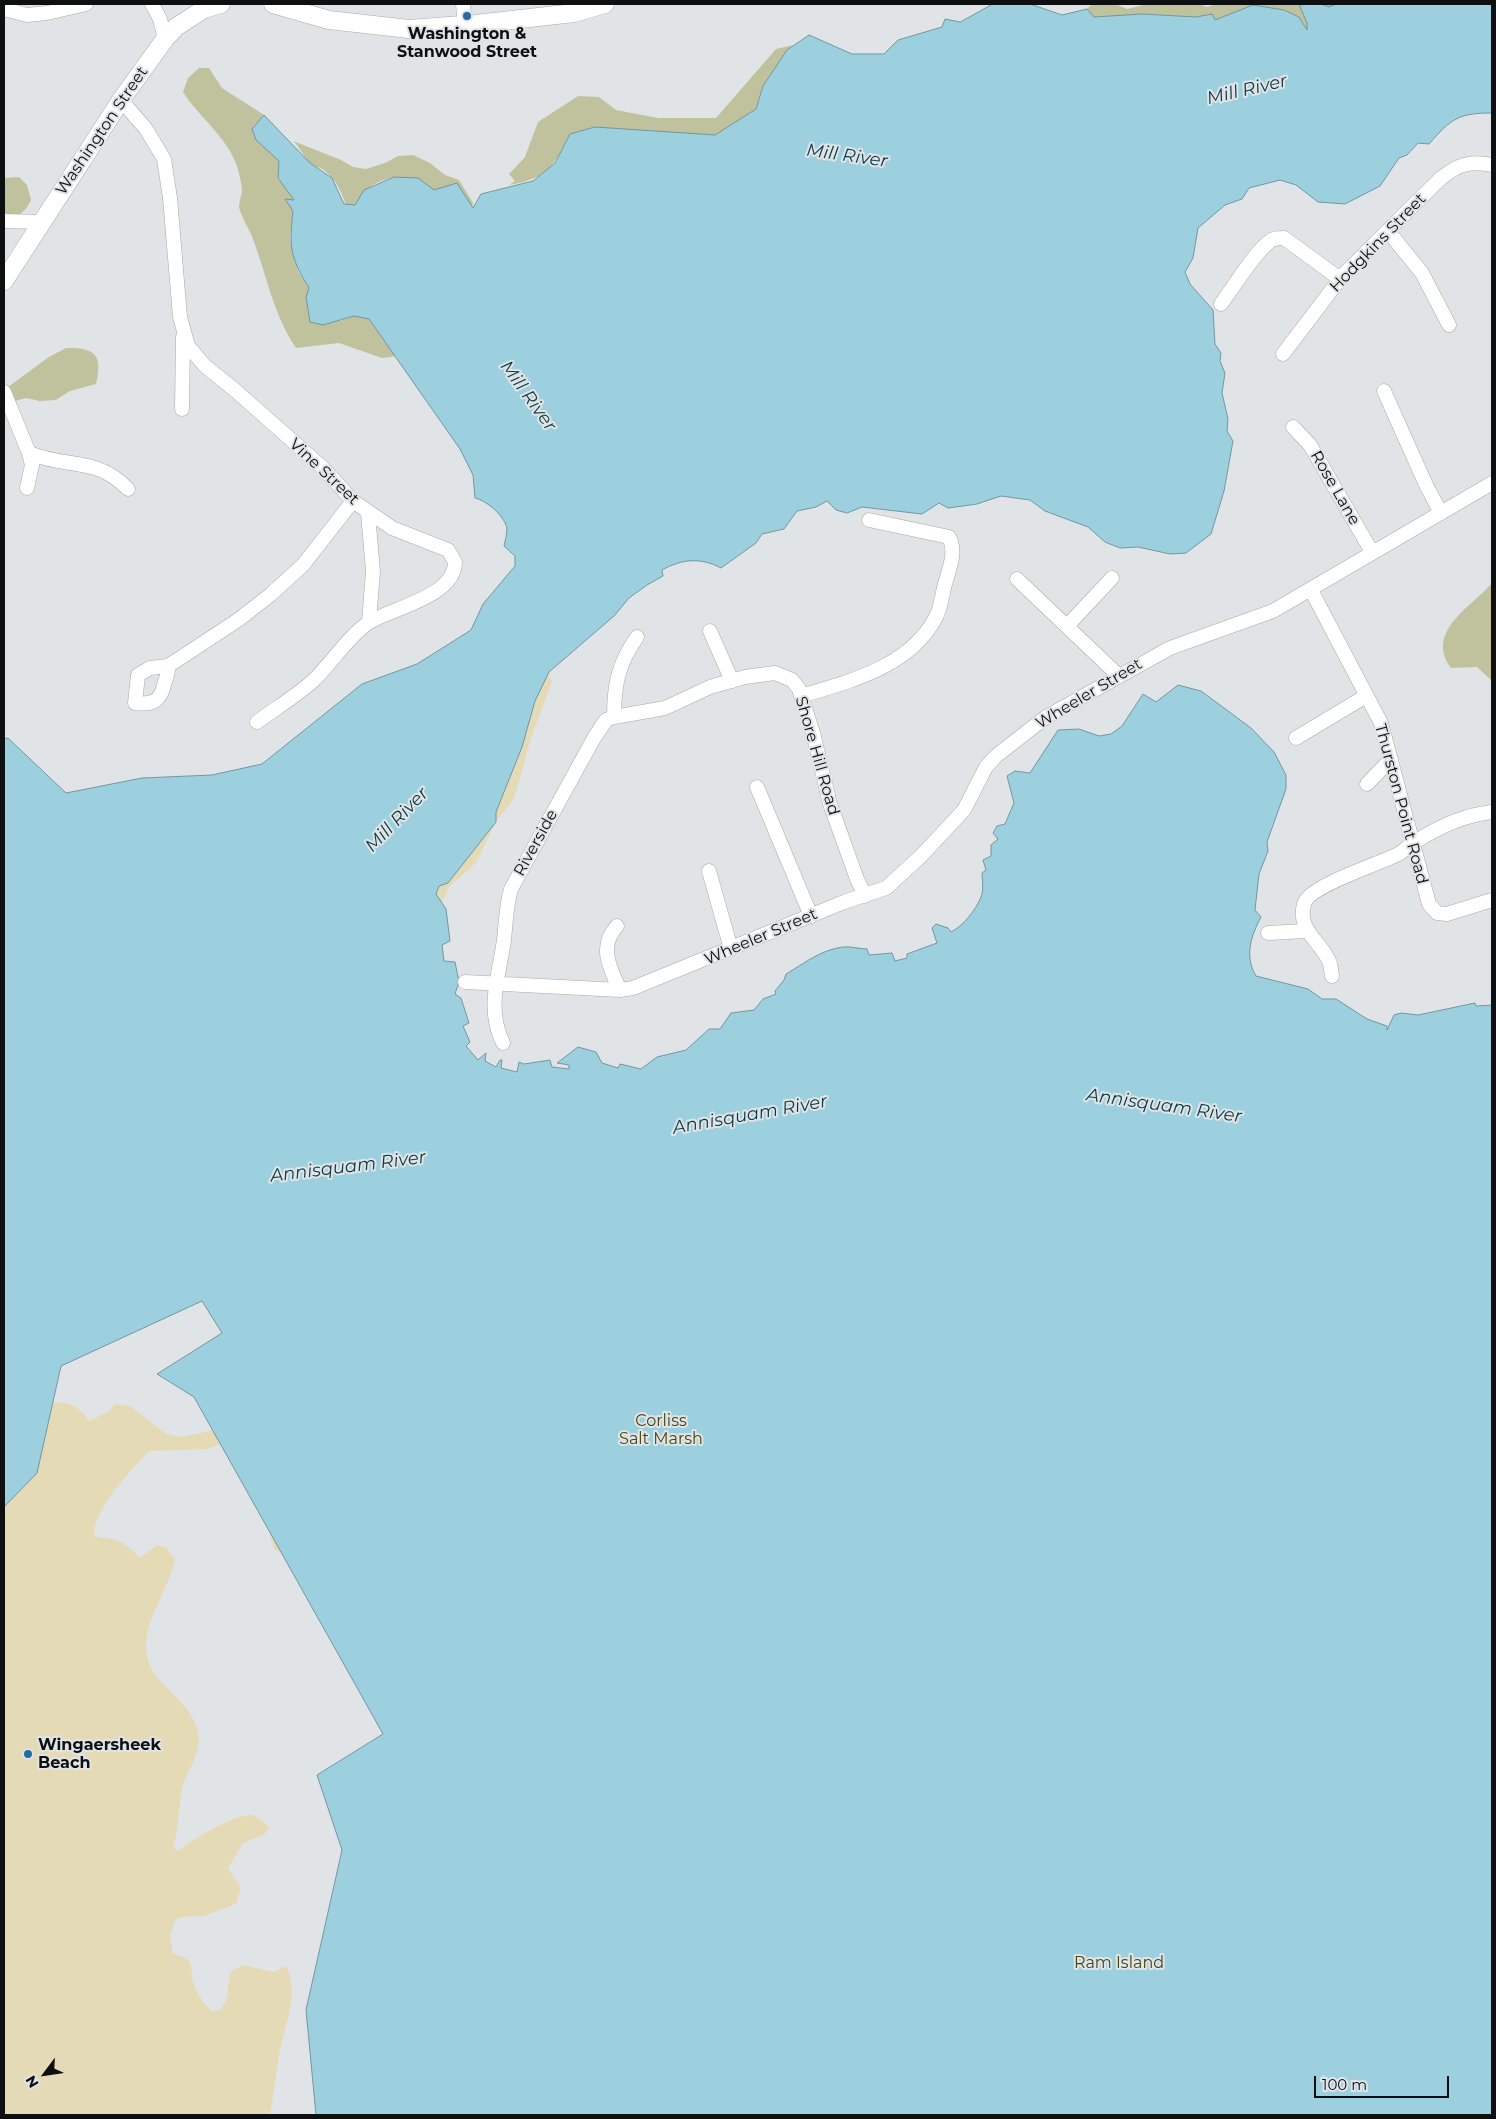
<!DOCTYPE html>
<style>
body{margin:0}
#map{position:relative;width:1496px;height:2119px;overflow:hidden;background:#e1e4e6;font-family:Montserrat,sans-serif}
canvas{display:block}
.frame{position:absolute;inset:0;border:5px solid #0e0f10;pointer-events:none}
.north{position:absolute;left:20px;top:2049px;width:50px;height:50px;-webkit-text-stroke:4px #e1e4e6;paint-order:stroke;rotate:239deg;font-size:14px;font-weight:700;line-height:20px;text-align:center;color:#0e0f10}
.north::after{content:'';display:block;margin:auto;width:18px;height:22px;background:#0e0f10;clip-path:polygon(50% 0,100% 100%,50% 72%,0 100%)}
.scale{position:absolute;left:1314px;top:2076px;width:135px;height:22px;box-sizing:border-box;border:2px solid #0e0f10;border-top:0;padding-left:6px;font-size:15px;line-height:18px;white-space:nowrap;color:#0e0f10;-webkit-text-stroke:4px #e1e4e6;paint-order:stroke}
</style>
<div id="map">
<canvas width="1496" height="2119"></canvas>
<div class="frame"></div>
<div class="north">N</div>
<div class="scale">100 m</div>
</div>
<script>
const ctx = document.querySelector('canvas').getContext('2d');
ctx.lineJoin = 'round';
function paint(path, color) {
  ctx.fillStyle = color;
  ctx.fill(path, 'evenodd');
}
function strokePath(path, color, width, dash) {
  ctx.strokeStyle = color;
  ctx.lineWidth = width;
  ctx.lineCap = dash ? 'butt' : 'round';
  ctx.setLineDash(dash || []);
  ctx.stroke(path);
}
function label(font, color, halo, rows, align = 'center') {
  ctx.font = font + ' Montserrat,sans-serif';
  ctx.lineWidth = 4;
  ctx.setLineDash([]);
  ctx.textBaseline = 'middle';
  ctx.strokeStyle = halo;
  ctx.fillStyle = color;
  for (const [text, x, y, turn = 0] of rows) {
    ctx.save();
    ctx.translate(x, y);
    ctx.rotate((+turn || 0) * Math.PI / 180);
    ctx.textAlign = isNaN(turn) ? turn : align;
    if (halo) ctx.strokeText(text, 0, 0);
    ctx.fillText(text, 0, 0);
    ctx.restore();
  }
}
paint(new Path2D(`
 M1092,4h23l12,5 21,-5h52l7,3 9,-3h121l-30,27 -8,-13 -15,-7 -31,-6 -38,17 -120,-3 -8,-10z
 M793,45l-6,5 -24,36 -9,28 -20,22 -164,-2c-17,33 -22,44 -61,51l6,-4 -6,-7 16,-17 13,-35 40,-26 21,1 17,13 42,8h58l60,-69z
 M199,68h10l13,20 42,27 -12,14 27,32 -1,17 16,22 -4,39 8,32 11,17 -3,9 4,19 30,5 14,-5 19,4 25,36 -16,2 -43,-15 -43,5c-23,-34 -29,-72 -43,-109 -3,-8 -13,-25 -14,-32 0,-5 2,-10 3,-15 0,-8 -3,-19 -5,-26 -10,-29 -38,-49 -54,-74l5,-14z
 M293,141l48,19 12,7 13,2 19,-6 13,-7 15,-1 17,8 15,12 14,5 14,23 -2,10 -77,-36c-34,9 -25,15 -45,38 -5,-17 -10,-33 -25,-45 -4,-3 -10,-3 -14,-7 -6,-5 -9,-15 -17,-22z
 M19,177l8,8 4,15c-6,12 -13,19 -27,18v-40z
 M66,348c30,-1 37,8 30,36l-26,7 -14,9 -16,1 -14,-3 -15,4 -7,-12 45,-33z
 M1492,583v98l-15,-14 -26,1c-27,-37 22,-62 41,-85z`), '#c0c29d');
paint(new Path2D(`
 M544,670l8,11 -21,57 -17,61 -17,21 -21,43 -27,24 -8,18 -19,-24 100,-164z
 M127,1277l16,26 -2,14 -10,10 -29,-6 -25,11 -7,14 -2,15 -10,8 -15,6 -3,12 9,16c19,-2 30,2 40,18l17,-8 10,-9 14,2 36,28 15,3 46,-10 20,3c15,24 47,100 39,126l-12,-7 -28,-101 -18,-7 -21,8 -57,2c-16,15 -61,63 -55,86 22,2 30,4 45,21l17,-13 10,3 8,11c-6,30 -28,56 -29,87 -1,35 39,49 50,79 10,29 -11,43 -15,69 -3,18 -2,35 -8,53l5,4c11,-10 57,-37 72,-36 8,1 14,7 19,12l-4,7 -22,9 -15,25 13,20 -5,16 -32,12 -22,1 -7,3 -5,15 3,19c27,6 14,15 22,34 4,9 10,16 16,23l9,-1 7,-11 3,-27 13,-7 31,7 12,-6c13,25 0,57 -6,83 -4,22 -6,44 -10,66h-266v-822l73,-3z`), '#e4dab5');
const water = new Path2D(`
 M993,4h37l32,11 25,-6 7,8 48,-3 54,3 16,-3 3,6 38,-15 31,5 15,7 8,13v-7l-7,-16 1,-3h20l8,3 7,-3h156v109c-34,0 -41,6 -63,31l-11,-1 -11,12 -8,3 -19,28 -35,18 -27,-2 -22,-17 -16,-5 -31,8 -7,11 -17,6 -27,23 -5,30 -8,14 5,12 23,26 2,34 6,9 -1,8 5,12 -3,20 6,26 -1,12 6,10 -9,50 -13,43 -25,19 -16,1 -32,-7 -18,1 -15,-6 -17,-15 -43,-16 -15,-11 -29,-4 -24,8 -29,4 -9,-5 -17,11 -60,-7 -15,6 -11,-3 -9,-9 -11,6 -19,4 -13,18 -22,5 -6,9 -35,25c-21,-11 -39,-9 -59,2l1,6 -16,9 -18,13 -15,18 -65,56 -14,29 -13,46 -26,65v10l-48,61 -9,3 -3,8 10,15 4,32 -8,4 2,16 11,1 4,20 -4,12 6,4 8,25 -6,3 7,16 -4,4 12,14 8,-7 -1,8 11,6 4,-7h2l-1,8 16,4 2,-10 5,2 26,-4 2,7 17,2v-4l-12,-2 21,-16 18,5 6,11 16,5 2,-4 21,5 16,-12 29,-7 23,-21h11l11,-16 23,-3 9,-11 13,-5 -1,-3 9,-11 2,-6c19,-11 34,-24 57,-27 7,-1 17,2 24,2l2,6 23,-2 3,8 12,-3v-4l30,-11 -5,-15 4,-4 12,4 3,4c12,-6 25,-22 30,-35 3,-7 1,-17 1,-24l4,-3 -3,-10 8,-4v-11l7,-6 -5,-6 4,-7 8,-2 9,-21 -7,-27 8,-5 15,2 28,-43 21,-1 20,7 12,-2 11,-8 21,-32 13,8 22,-17 23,6 50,37 23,24 12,23v14l-19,53 1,9 -9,23 -4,36 6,7c-10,19 -17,39 -5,59l52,13 14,10h14l31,20 20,7v4l7,-15 7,-2 17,2 57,-12 1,3 16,-1v1110h-1176l-10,-105 36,-160 -25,-75 66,-41 -189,-337 -37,-23 65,-41 -20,-32 -141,65 -24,107 -33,34v-768l4,-1 58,55 76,-15 70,-3 50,-11 100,-80 55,-20 54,-34 12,-26 32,-38v-10l-11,-10c1,-5 3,-12 3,-17 -2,-13 -20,-28 -32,-31l-2,-23 -13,-26 -91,-130 -15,-3 -31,9 -13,-3 -4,-25 3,-9c-19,-31 -20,-41 -16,-77l-8,-12 9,1 -16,-22 1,-17 -23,-21 -4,-11 12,-14 46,48 22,15 12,26 11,1 9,-15 30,-13 24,1 16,12 23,-7 16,25 8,-14 52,-13 22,-18 15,-29 25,-7 120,8 41,-26 7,-23 24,-36 22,-15 43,19h32l14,-14 44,-13 3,-8 15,3z`);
paint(water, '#9dd0df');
strokePath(water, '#7296a1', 1);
const minor = new Path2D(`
 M152,4l8,15 5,20
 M463,4l2,21
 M4,9l23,6 20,-2 39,-9
 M121,100l25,29 18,30 6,39 10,119 8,29 17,20 31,25 87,77 30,33 39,27 56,22 7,12c0,35 -64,46 -87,61 -18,12 -37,40 -53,56 -17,16 -39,29 -58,43
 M4,221l37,1
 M1388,231l34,42 27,52
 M1221,304c12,-16 33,-51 48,-62 4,-4 10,-4 15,-4l56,41
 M1283,354l60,-79 97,-96c17,-14 30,-19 52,-14
 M1384,391l42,94 15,28
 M4,392l25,61c39,16 67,3 99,36
 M182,409l1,-72
 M1293,427l17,18 62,107
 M27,488l5,-23 -3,-12
 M368,513l5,58 -4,51
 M1017,579l102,97
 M1311,590l70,133 48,181 8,9 10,1 45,-14
 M1067,626l45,-48
 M710,631l22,50
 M168,666c1,7 -2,12 -4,19 -4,17 -12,20 -29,18l3,-28 12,-7 18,-2 70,-46 32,-25 33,-30 50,-64
 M801,696c49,-15 109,-29 135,-79 5,-10 6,-22 9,-33 4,-15 12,-32 4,-47l-80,-17
 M614,717c0,-32 4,-53 23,-80
 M1296,738l70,-42
 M1367,784l24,-25
 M757,787l54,129
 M709,871l22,78
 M617,926c-19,20 -7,43 3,64
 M1268,933l38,-2
 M1332,976c-1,-5 -1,-11 -3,-15 -9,-21 -32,-30 -25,-57 5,-19 77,-40 96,-51 5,-3 9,-8 15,-11 23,-15 50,-27 77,-30
 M465,982l155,8 13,-2 211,-86 42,-14 35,-32 43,-46 22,-43 10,-11 50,-39 124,-69 103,-37 219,-128
 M503,1043c-17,-35 -4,-67 1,-103 2,-18 2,-34 7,-51l83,-151 12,-18 8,-3 51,-9 45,-21 35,-10 30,-4 17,7 7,9 14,44 17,71 27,75 8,17`);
const major = new Path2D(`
 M273,4l56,16 80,9 67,-5 98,-11 31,-9
 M4,281l117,-181 44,-61 11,-12 28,-18 17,-5`);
strokePath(minor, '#a6a9ab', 15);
strokePath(major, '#a6a9ab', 19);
strokePath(minor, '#fff', 14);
strokePath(major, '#fff', 18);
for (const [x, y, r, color] of [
 [467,16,5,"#276ba0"],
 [28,1754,5,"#276ba0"]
]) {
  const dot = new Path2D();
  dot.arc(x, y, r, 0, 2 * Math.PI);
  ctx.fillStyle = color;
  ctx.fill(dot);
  strokePath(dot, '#e1e4e6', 2);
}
label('bold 16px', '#0e0f10', '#e1e4e6', [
 ["Washington &",467,34],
 ["Stanwood Street",467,52],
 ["Wingaersheek",38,1745,"left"],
 ["Beach",38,1763,"left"]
]);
label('16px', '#0e0f10', '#e1e4e6', [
 ["Washington Street",102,131,-56],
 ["Hodgkins Street",1378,243,-46],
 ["Vine Street",324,472,43],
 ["Rose Lane",1335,488,60],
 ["Wheeler Street",1089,694,-31],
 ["Shore Hill Road",817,756,74],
 ["Thurston Point Road",1401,804,75],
 ["Riverside",536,843,-61],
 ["Wheeler Street",761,937,-23]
]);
label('16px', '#454615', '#e1e4e6', [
 ["Corliss",661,1421],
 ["Salt Marsh",661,1439],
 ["Ram Island",1119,1963]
]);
label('italic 18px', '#0c3a46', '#e1e4e6', [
 ["Mill River",1247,90,-13],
 ["Mill River",847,156,8],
 ["Mill River",528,396,54],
 ["Mill River",397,820,-46],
 ["Annisquam River",1164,1106,8],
 ["Annisquam River",750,1115,-10],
 ["Annisquam River",348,1167,-7]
]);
</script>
